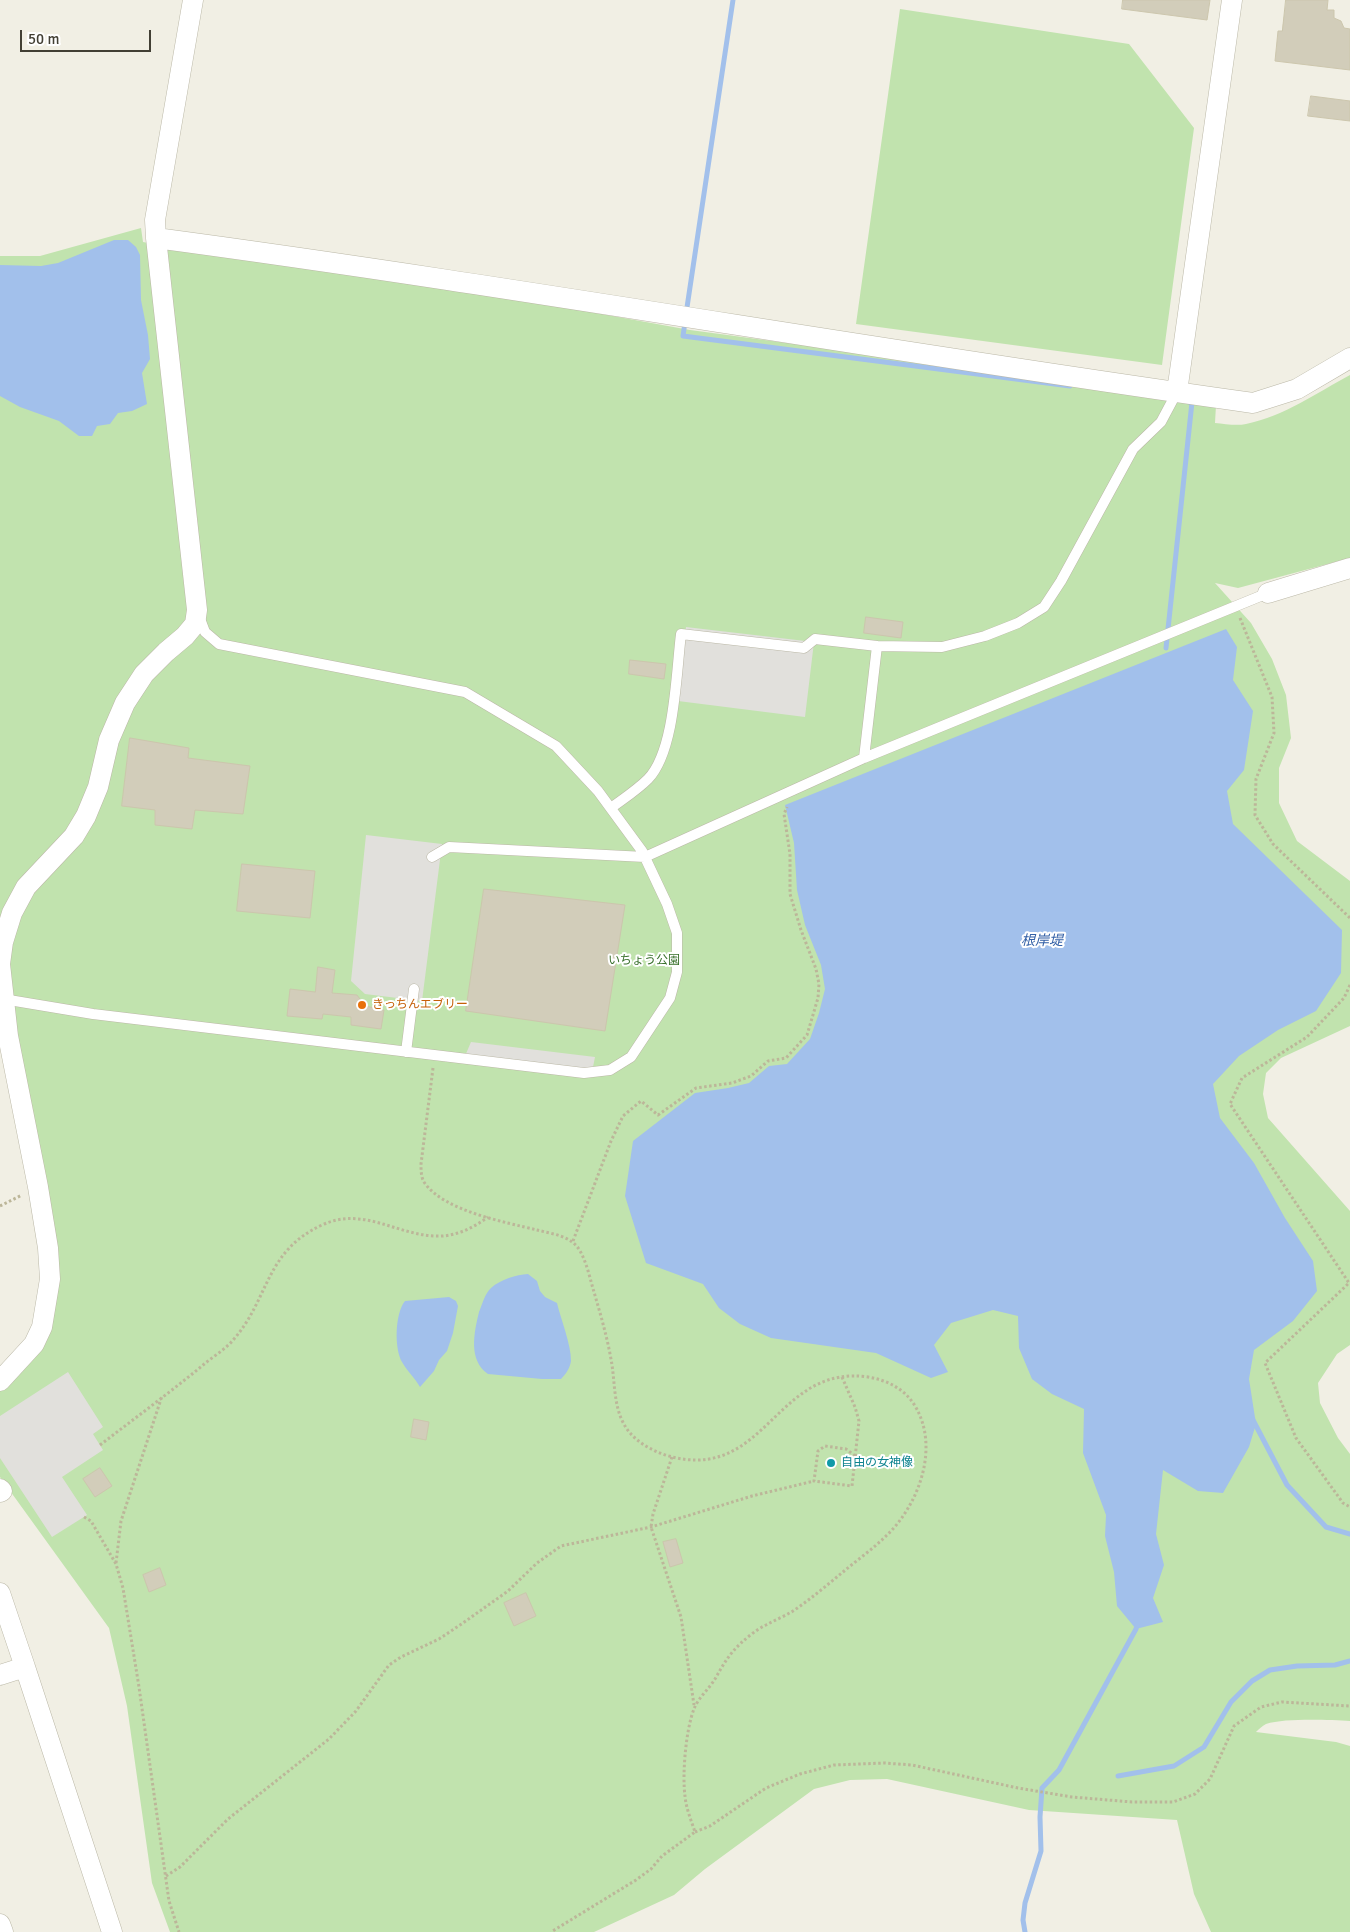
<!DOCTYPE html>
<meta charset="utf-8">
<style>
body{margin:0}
#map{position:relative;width:1350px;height:1932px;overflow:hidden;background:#f1efe4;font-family:Signika,sans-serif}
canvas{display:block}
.scale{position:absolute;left:20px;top:30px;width:131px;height:22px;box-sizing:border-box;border:2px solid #423f34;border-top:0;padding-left:6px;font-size:15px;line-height:18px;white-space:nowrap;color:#423f34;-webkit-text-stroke:4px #fff;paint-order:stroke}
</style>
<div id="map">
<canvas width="1350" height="1932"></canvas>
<div class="scale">50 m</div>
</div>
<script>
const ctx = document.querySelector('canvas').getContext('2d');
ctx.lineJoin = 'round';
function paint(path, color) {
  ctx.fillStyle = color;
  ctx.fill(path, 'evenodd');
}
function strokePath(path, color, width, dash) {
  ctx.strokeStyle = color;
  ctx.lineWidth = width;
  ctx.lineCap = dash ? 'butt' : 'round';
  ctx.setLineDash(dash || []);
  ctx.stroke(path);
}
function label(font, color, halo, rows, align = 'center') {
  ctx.font = font + ' Signika,"Noto Sans JP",sans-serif';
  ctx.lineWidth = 4;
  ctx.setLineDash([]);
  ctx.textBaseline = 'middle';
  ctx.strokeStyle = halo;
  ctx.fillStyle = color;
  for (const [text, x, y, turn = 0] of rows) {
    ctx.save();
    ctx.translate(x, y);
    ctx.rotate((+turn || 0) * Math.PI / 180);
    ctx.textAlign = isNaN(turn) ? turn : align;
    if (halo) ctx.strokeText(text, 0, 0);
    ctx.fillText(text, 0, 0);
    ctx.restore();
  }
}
paint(new Path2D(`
 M900,9l229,35 65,84 -32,237 -306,-41z
 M141,228l2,14 42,8 306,44 199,36 469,63 57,12 -1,18c10,1 22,3 31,1 39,-8 70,-31 104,-49v183l-112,30 -23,-5 36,40 21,36 14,36 5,43 -12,30v35l18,38 53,40v145l-69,32 -15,15 -3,21 5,24 82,93v134l-13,9 -19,29 2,20 18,35 12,16v267c-21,-1 -65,-3 -84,3 -4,2 -7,5 -10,8l80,10 14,4v186h-139l-17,-38 -17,-74 -148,-10 -142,-31 -37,1 -36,9 -109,80 -31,26 -80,37h-424l-18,-49 -25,-177 -18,-78 -109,-151v-90l51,-66 -51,-306v-759h40z`), '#c1e3ae');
paint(new Path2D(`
 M686,627l128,15 -9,75 -127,-16z
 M366,835l76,9 -20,157 -57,-7 -14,-13z
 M471,1042l124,15 -3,15 -127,-16z
 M68,1372l35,55 -10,7 10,16 -41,27 25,38 -35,22 -52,-79v-42z`), '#e1e0dc');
paint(new Path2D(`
 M114,240h14l8,7 4,8 1,45 7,35 2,24 -8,14 5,31 -15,7 -14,2 -8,11 -13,2 -5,10h-13l-20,-15 -39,-14 -20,-11v-131l41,1 17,-3z
 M1226,629l11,18 -4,33 20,31 -9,59 -17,21 6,33 109,106 -1,43 -25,38 -38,19 -39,26 -26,28 7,34 34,45 31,55 28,43 4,30 -24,30 -39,29 -5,29 7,45 -7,23 -26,46 -25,-2 -35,-21 -7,64 8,31 -11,33 10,24 -27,7 -19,-23 -3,-34 -9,-36 1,-21 -23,-62 1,-44 -32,-15 -20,-15 -13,-31 -1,-32 -25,-6 -42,13 -17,22 14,27 -17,6 -55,-25 -105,-15 -31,-14 -21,-16 -16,-24 -57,-21 -21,-67 8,-55 62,-48 33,-5 21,-5 20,-17 18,-2 23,-25 9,-26 6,-24 -4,-24 -16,-40 -8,-35 -3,-47 -9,-38z
 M528,1274l9,7 3,10 5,6 12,6c4,17 14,41 14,58 -1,7 -5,13 -10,18h-19l-54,-5c-20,-14 -14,-41 -9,-62 3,-7 6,-19 12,-24 10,-9 25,-13 37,-14z
 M449,1297l7,4 2,5 -5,27 -6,18 -8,9 -5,11 -14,16c-5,-9 -13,-16 -18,-25 -8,-14 -7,-49 3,-61z`), '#a2c0eb');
strokePath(new Path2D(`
 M686,314l47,-314
 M685,322l-2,14 387,50
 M1166,648l26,-246h-3
 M1253,1420l34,65 39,42 24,7
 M1118,1776l56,-10 30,-19 27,-45 21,-21 18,-11 27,-4 38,-1 15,-4
 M1025,1932l-2,-12 2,-17 16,-52 -1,-34 2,-29 17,-18 77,-141 1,-4`), '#a2c0eb', 5);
const building = new Path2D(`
 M1123,0h87l-3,20 -85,-11z
 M1286,0h42l-1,10h7v8l7,3 3,7 6,1v41l-75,-9 3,-30h4z
 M1311,96l39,5v20l-42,-5z
 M866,617l37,5 -2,16 -37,-5z
 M630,660l36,4 -2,15 -35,-5z
 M130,738l59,10 -1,10 62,8 -7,48 -48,-4 -3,19 -37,-4v-15l-33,-4z
 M242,864l73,7 -5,47 -73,-7z
 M484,889l141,16 -20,126 -139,-20z
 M318,967l17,3 -3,23 25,2 8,11 19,4 -3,19 -30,-4v-8l-28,-3 -1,5 -35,-3 3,-27 25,3z
 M414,1419l15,3 -3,18 -15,-3z
 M100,1468l12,18 -17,11 -12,-18z
 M676,1539l7,24 -13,4 -7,-25z
 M160,1568l6,17 -17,7 -6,-17z
 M526,1593l10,23 -22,10 -10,-23z`);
paint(building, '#d2cdba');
strokePath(building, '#ccc6ad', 1);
const lane = new Path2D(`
 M864,758l13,-112
 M611,808c12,-9 26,-18 37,-29 27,-28 28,-105 33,-145l123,14 11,-9 62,7 65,1 43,-11 33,-13 26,-16 17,-26 72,-132 28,-27 16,-30
 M432,857l17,-10 196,10 219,-99 404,-165
 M3,999l90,15 491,59 26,-3 21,-13 39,-59 7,-26v-39l-10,-29 -25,-53 -44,-60 -42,-45 -91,-54 -246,-48 -14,-12 -6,-16
 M406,1052l8,-63`);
const street = new Path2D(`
 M156,238c366,49 730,114 1097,165l44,-14 53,-31
 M1177,392l55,-392
 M1268,593l82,-25
 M0,1381l34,-37 8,-17 8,-48 -2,-31 -10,-61 -30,-151 -8,-72 3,-22 9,-29 14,-26 48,-51 12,-20 12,-29 11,-47 16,-37 19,-29 22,-22 19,-16 10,-12 2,-14 -41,-372 -1,-18 38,-220
 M0,1489l2,2 -2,1
 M0,1593l25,74
 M0,1675l25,-8 87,265
 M0,1924l3,8`);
strokePath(lane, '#bbb8a7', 11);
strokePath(street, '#bbb8a7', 21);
strokePath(new Path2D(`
 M1240,618l32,79 2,36 -18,46 -1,36 18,29 77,74
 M1350,985l-6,13 -37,39 -65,41 -12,26 119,179 -84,80 31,75 47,65 7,4
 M433,1068l-12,96c0,6 0,13 3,18 19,29 81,40 113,48 16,4 35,6 43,21 7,12 10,28 14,41 7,24 14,48 18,73 3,20 2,43 13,61 13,22 46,34 70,34 74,1 89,-95 173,-83 19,3 37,12 47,29 25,41 4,99 -29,130 -13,13 -29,24 -43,36 -16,13 -32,27 -50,39 -8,5 -18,9 -27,14 -9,4 -18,12 -25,18 -12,11 -18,22 -26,36 -6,10 -17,19 -21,30 -8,20 -12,65 -9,87 1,12 6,24 10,36l-33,24 -11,13 -15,11 -85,52
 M0,1206l22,-11
 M573,1241l38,-100 12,-25 18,-15 17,14 38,-27 36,-5 19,-7 17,-15 18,-3 21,-23 11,-37 1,-14 -3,-15 -15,-39 -11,-36v-40l-6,-40 3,-7
 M842,1377l13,30 4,14 -7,65 -38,-5 4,-30 7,-5 21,3 8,6
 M100,1445c34,-26 69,-52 102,-79 10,-9 23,-16 32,-27 35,-40 31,-88 88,-114 41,-19 74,10 114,11 19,1 37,-8 52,-19
 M672,1457l-19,57 -2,13 30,90 13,88
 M84,1517l7,4 25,43 7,24 16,99 30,214 10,31
 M116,1563l5,-42 41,-125
 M695,1832l15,-6 56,-38 34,-14 34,-9 50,-2 28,2 106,23 54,9 60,5h41l22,-8 15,-15 24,-53 27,-19 21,-5 68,4
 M166,1876l14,-9 48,-48 101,-80 27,-28 33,-46 12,-8 38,-18 24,-16 45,-32 29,-28 24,-17 90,-19 101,-31 62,-15`), '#bcb699', 3, [2.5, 2.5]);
strokePath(lane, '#fff', 10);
strokePath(street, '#fff', 20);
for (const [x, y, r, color] of [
 [362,1005,5,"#e8710a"],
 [831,1463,5,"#0f9aa8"]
]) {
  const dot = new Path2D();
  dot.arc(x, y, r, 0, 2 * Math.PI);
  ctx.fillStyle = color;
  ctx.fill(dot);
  strokePath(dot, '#fff', 2);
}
label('12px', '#38702b', '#fff', [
 ["いちょう公園",644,961]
]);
label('12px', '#c56008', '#fff', [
 ["きっちんエブリー",372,1005]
], 'left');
label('12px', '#0d838f', '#fff', [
 ["自由の女神像",841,1463]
], 'left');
label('italic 14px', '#3461a7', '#fff', [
 ["根岸堤",1042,941]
]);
</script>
